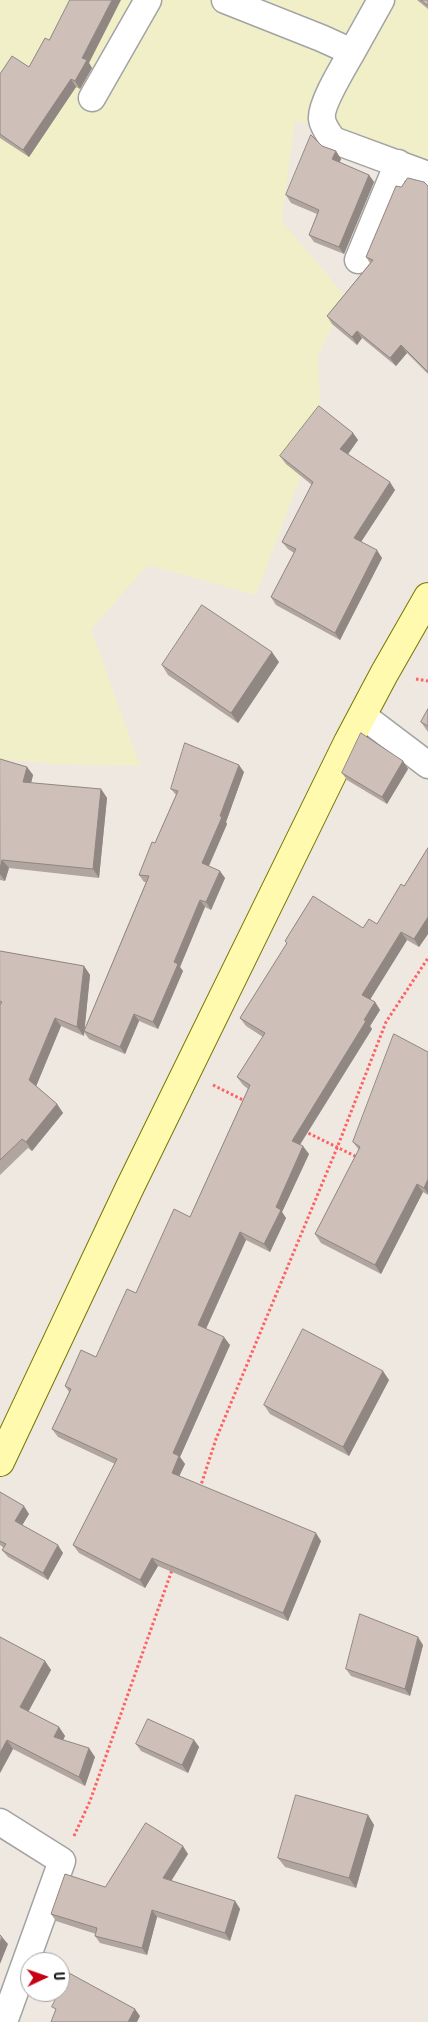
<!DOCTYPE html>
<style>
body{margin:0}
#map{position:relative;width:428px;height:2022px;overflow:hidden;background:#eee8e0;font-family:"Asap Condensed",sans-serif}
canvas{display:block}
.north{position:absolute;left:20px;top:1952px;width:50px;height:50px;box-sizing:border-box;background:#fff;border:1px solid #a4a4a4;border-radius:50%;rotate:87deg;font-size:14px;font-weight:700;line-height:20px;text-align:center;color:#1c1c1c}
.north::after{content:'';display:block;margin:auto;width:18px;height:22px;background:#c70015;clip-path:polygon(50% 0,100% 100%,50% 72%,0 100%)}
</style>
<div id="map">
<canvas width="428" height="2022"></canvas>
<div class="north">U</div>
</div>
<script>
const ctx = document.querySelector('canvas').getContext('2d');
ctx.lineJoin = 'round';
function paint(path, color) {
  ctx.fillStyle = color;
  ctx.fill(path, 'evenodd');
}
function strokePath(path, color, width, dash) {
  ctx.strokeStyle = color;
  ctx.lineWidth = width;
  ctx.lineCap = dash ? 'butt' : 'round';
  ctx.setLineDash(dash || []);
  ctx.stroke(path);
}
paint(new Path2D(`
 M0,0h428v166l-133,-46 -13,101 65,77 -29,57 3,68 -65,172 -108,-30 -57,64 49,137 -87,-2 -53,-5z`), '#f0efc8');
const minor = new Path2D(`
 M225,0l96,38 31,14c-8,14 -32,53 -30,67 1,8 7,15 11,21l95,35
 M352,52l29,-52
 M92,98l56,-98
 M358,260l40,-97
 M362,715l66,50
 M0,1822l62,39 -58,161`);
const secondary = new Path2D(`
 M0,1462l130,-275 218,-445 36,-68 44,-77`);
strokePath(minor, '#a3a3a3', 29);
strokePath(secondary, '#757500', 30);
strokePath(new Path2D(`
 M416,679l12,2
 M213,1085l32,16
 M304,1131l55,27
 M200,1488l16,-49 121,-291 49,-126 42,-64
 M74,1836l16,-35 82,-231`), '#ff6061', 3, [2.5, 2.5]);
strokePath(minor, '#fff', 26);
strokePath(secondary, '#fffaad', 28);
paint(new Path2D(`
 M417,0h11v9z
 M49,40l40,23 3,5 -12,21 -4,-2 -47,70 -29,-19v-64l29,-7z
 M322,146l14,5 5,8 -2,3 30,13 5,7 -30,72 -30,-12 -5,-7 8,-21 -26,-11 -5,-8z
 M428,186v188l-21,-21 -11,13 -34,-28 -5,7 -25,-21 -5,-8 43,-53 -4,-6 35,-70z
 M353,433l5,7 -10,14 47,36 -34,52 21,16 -42,82 -64,-35 -5,-8 23,-44 -6,-4 -6,-7 30,-57 -26,-21 -6,-8z
 M279,662l-41,61 -70,-48 -6,-10z
 M428,709v23l-7,-10z
 M0,759l27,8 6,8 -2,8 70,6 6,9 -8,80 -90,-10 -4,13 -5,-1z
 M403,761l5,8 -21,35 -40,-24 -5,-7z
 M244,772l-18,50 1,2 -18,42 16,12 -14,32 -6,-3 -25,60 3,4 -25,58 -19,-8 -14,33 -36,-15 -5,-7v4l-23,-10 -25,60 21,18 6,9 -31,38 -4,-3 -28,27v-224l84,15 6,9 -6,56 62,-149h-2l-5,-7 16,-32 21,-48 -5,-6z
 M428,848v86l-9,13 -12,-7 -37,59 5,3 5,8 -10,16 2,3 -72,116 9,9 -27,58 4,6 -16,34 -24,-12 -40,89 24,16 -50,112 5,7 -6,12 142,65 -33,80 -130,-55 -13,22 -66,-35 -6,-8 42,-81 -57,-27 -6,-8 17,-37 -4,-6 31,-29 40,-64 54,-76 58,-128 -5,-4 -6,-8 26,-40 -17,-11 -6,-8 47,-74 -2,-3 78,-13 14,-4 27,-38z
 M428,1052v143l-5,-3 -42,82 -60,-31 -6,-9 44,-84 -6,-8z
 M389,1380l-40,76 -79,-42 -6,-9z
 M0,1492l29,22 -7,11 41,28 -15,27 -40,-23 -6,-7 2,-2 -4,-3z
 M0,1637l45,24 6,9 -23,42 31,15 6,9 -2,4 32,17 -10,29 -72,-37 -13,24z
 M423,1645l-13,51 -59,-20 -5,-7z
 M194,1740l5,7 -11,26 -47,-22 -5,-7z
 M368,1815l6,10 -18,63 -71,-21 -7,-9z
 M188,1854l-17,27 64,20 5,8 -10,32 -73,-24 -10,38 -47,-12 -5,-7 1,-2 -40,-13 -5,-7 54,-27z`), '#b1a59f');
paint(new Path2D(`
 M112,0h9l-32,63 3,5 -12,21 -5,-8 7,-23z
 M71,79l5,8 -47,70 -6,-7z
 M336,151l5,8 -3,8 -6,-8z
 M369,175l5,7 -30,72 -5,-7z
 M357,331l5,7 -5,7 -5,-8z
 M401,345l6,8 -11,13 -6,-8z
 M353,433l5,7 -12,17 -6,-8z
 M390,482l5,8 -36,55 -5,-7z
 M377,550l5,8 -42,82 -5,-7z
 M272,652l7,10 -41,61 -7,-10z
 M403,761l5,8 -21,35 -5,-7z
 M239,765l5,7 -18,50 1,2 -20,46 -5,-7 18,-47z
 M27,767l6,8 -4,16 -6,-9z
 M101,789l6,9 -8,80 -6,-9z
 M2,860l7,8 -4,13 -5,-7v-5z
 M220,871l5,7 -14,32 -5,-8z
 M200,900l5,7 -25,60 3,4 -25,58 -5,-7 21,-60z
 M428,917v17l-9,13 -5,-8z
 M401,932l6,8 -39,63 -6,-8z
 M84,966l6,9 -6,61 -7,-9z
 M375,1002l5,8 -10,16 2,3 -75,120 -5,-8z
 M134,1014l5,7 -14,33 -5,-7z
 M55,1018l6,8 -26,63 -6,-9z
 M57,1104l6,9 -31,38 -6,-9z
 M303,1146l6,8 -27,58 4,6 -16,34 -6,-8 12,-37z
 M428,1179v15l-4,-6z
 M417,1184l6,8 -42,82 -6,-9z
 M240,1232l6,8 -42,93 -6,-8z
 M224,1337l6,8 -50,112 5,7 -8,17 -5,-8 1,-20z
 M383,1371l6,9 -40,76 -6,-9z
 M24,1506l5,8 -9,15 -5,-8z
 M316,1533l5,8 -33,80 -5,-8z
 M58,1545l5,8 -15,27 -5,-7z
 M152,1558l6,8 -13,22 -5,-8z
 M418,1637l5,8 -13,51 -5,-7z
 M45,1661l6,9 -25,46 -6,-9z
 M59,1727l6,9 -5,10 -6,-9z
 M7,1740l6,9 -13,24v-20z
 M194,1740l5,7 -11,26 -6,-8z
 M89,1748l6,9 -10,29 -6,-9z
 M368,1815l6,10 -18,63 -7,-10z
 M183,1846l5,8 -20,32 -5,-8z
 M235,1901l5,8 -10,32 -5,-8z
 M152,1910l5,7 -10,38 -5,-7z
 M2,1937l6,7 -8,20v-21z
 M135,2009l5,7 -3,6h-9z`), '#908682');
const building = new Path2D(`
 M70,0h42l-30,58 5,2 -12,21 -4,-2 -48,71 -23,-16v-60l12,-18 17,11 16,-29 4,2z
 M421,0h7v5z
 M311,135l11,11 14,5 -4,8 37,16 -30,72 -30,-12 10,-25 -33,-15z
 M408,178l16,4 4,4v186l-27,-27 -11,13 -33,-27 -5,6 -25,-21 46,-56 -7,-3 30,-71 5,1z
 M319,406l34,27 -13,16 50,33 -36,56 23,12 -42,83 -64,-36 25,-48 -14,-7 31,-60 -33,-26z
 M202,605l70,47 -41,61 -69,-48z
 M428,709v17l-7,-4z
 M361,733l42,28 -21,36 -40,-24z
 M185,743l54,22 -19,51 2,1 -20,46 18,8 -14,31 -6,-2 -26,62 4,2 -25,58 -19,-8 -14,33 -36,-16 65,-155 -10,-1 13,-33 3,1 23,-52 -7,-2z
 M0,759l27,8 -4,15 78,7 -8,80 -91,-9 -2,9z
 M428,848v69l-14,22 -13,-7 -39,63 13,7 -11,18 2,1 -74,120 11,5 -27,61 5,3 -17,34 -24,-12 -42,93 26,12 -51,116 6,3 -7,17 144,60 -33,80 -131,-55 -12,22 -67,-35 44,-86 -65,-30 19,-40 -6,-3 16,-36 15,7 31,-68 9,4 38,-84 16,8 60,-132 -13,-8 28,-44 -25,-15 47,-75 -2,-2 28,-45 50,32 6,-9 8,5 24,-40 3,2z
 M0,951l84,15 -7,61 -22,-9 -26,62 28,24 -31,38 -4,-3 -22,21v-155l2,-3 -2,-1z
 M394,1034l34,18v127l-4,9 -7,-4 -42,81 -60,-31 45,-87 -7,-5z
 M303,1329l80,42 -40,76 -79,-42z
 M0,1492l24,14 -9,15 43,24 -15,28 -41,-23 4,-6 -6,-3z
 M360,1614l58,23 -13,52 -59,-20z
 M0,1637l45,24 -25,46 39,20 -5,10 35,11 -10,29 -72,-37 -7,13z
 M148,1719l46,21 -12,25 -46,-21z
 M296,1795l72,20 -19,63 -71,-20z
 M146,1823l37,23 -20,32 72,23 -10,32 -73,-23 -10,38 -47,-12 2,-8 -46,-14 14,-40 40,13z
 M0,1935l2,2 -2,6z
 M69,1973l66,36 -7,13h-77l5,-13 -4,-2z`);
paint(building, '#cec0b9');
strokePath(building, '#908682', 1);
</script>
